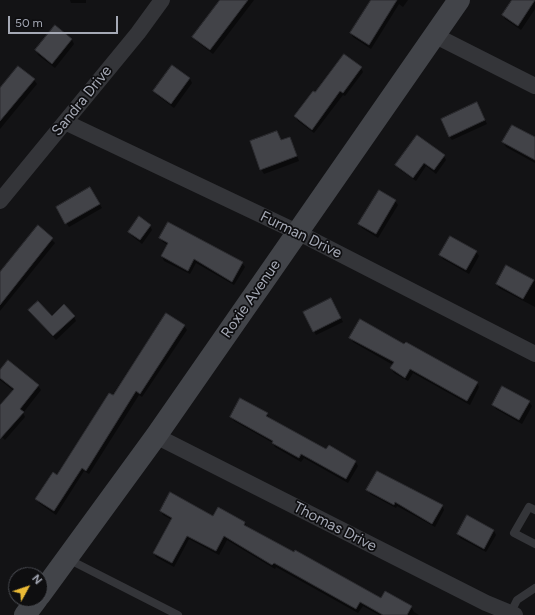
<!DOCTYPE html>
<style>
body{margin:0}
#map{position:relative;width:535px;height:615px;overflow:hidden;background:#131315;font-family:Figtree,sans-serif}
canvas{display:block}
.north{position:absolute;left:8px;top:567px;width:40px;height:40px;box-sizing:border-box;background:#0e0e10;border:1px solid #4a4c52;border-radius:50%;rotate:50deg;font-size:11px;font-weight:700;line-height:16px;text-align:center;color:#a5a9b5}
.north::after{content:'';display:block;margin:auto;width:14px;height:18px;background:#eaba36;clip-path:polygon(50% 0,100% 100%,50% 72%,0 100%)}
.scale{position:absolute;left:8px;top:16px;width:110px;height:18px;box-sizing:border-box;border:2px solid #a5a9b5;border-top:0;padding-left:5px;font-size:12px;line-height:14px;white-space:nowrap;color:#a5a9b5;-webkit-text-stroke:3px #0e0e10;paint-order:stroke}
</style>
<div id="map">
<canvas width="535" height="615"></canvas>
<div class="north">N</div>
<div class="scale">50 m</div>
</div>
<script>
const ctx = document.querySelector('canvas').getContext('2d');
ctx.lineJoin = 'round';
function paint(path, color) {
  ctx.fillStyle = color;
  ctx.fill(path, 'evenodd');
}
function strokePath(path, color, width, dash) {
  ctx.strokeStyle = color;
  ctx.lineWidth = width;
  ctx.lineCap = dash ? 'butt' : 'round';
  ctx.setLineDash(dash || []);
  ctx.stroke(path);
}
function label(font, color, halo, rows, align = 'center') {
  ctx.font = font + ' Figtree,sans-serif';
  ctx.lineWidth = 3.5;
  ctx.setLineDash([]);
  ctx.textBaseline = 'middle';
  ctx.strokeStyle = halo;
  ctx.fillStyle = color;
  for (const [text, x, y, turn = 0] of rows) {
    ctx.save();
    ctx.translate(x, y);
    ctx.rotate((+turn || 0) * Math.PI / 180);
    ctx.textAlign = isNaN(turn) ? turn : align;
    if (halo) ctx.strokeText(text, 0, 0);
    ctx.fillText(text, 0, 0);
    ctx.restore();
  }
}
paint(new Path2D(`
 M70,0h16v3h-15z
 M223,0h31l-41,54 -17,-13 -2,-4z
 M378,0h30l-5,7 -4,-3 -28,45 -18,-12 -2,-4z
 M513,0h22v9l-14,21 -16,-11 -2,-4z
 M55,27l17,13 2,4 -19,24 -17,-13 -2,-5z
 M173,66l17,13 2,4 -18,25 -17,-13 -2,-4z
 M18,67l16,13 3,4 -37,45v-40z
 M361,68l2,4 -18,24 -2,-1 -29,38 -16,-12 -3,-5 21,-22z
 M479,108l8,16 -35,16 -3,-4z
 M277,132l4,9 9,-3 9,23 -35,13 -3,-5z
 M535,138v25l-29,-16 -3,-5z
 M444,156l2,4 -10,14 -10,-8 -10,15 -17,-12 -3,-4z
 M90,188l12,20 -33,19 -12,-19z
 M395,201l3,4 -20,33 -16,-10 -3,-4z
 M150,226l2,4 -10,14 -10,-8 -3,-4z
 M38,227l17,16 -55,68v-39z
 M160,238l82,25 3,4 -11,18 -38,-22 -6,11 -26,-13 -2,-5 6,-11 -5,-3z
 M476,252l3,4 -10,18 -26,-15 -3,-4z
 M507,266l28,15v26l-36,-19 -2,-4z
 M331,299l12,23 -27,13 -2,-4z
 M32,314l20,3h22l2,4 -20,19z
 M167,315l17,11 3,4 -45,67 -3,-2 -50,79 -5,-3 -28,44 -17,-12 -2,-4 20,-23z
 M351,338l54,7 72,38 2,4 -9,18 -57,-32 -5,8 -14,-8 -3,-5 2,-3 -40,-23z
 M0,371l38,15 3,4 -18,23 2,4 -20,23 -5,-5v-28l14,-16 -14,-11z
 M529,402l3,4 -10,18 -26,-15 -3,-4z
 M267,414l3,5 57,32 28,10 3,5 -10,17 -44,-25 -3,4 -26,-15 -2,-4 -39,-22 -3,-4z
 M368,489l74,16 2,5 -9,17 -38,-21 -1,2 -26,-14z
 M161,511l84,12 2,4 134,73 4,-8 26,15 3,5 5,3h-40l-16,-9 -5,7 -82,-46 -1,2 -48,-29 -8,15 -30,-16 -15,28 -18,-10 -2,-4 18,-33 -9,-5z
 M494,531l2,4 -10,17 -26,-14 -2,-4z`), '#0007');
const building = new Path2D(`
 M220,0h28l-38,50 -18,-13z
 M371,0h26l-28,45 -19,-12z
 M512,0h23l-17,26 -16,-11z
 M55,25l17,14 -20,25 -17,-14z
 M344,54l18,13 -19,26 -3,-2 -28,39 -18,-14 19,-25 2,1z
 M172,65l18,13 -19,26 -18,-13z
 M18,66l17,13 -35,42v-33z
 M477,102l8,18 -36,17 -8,-18z
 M512,125l23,12v23l-33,-18z
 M277,131l4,9 9,-3 7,19 -37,14 -10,-29z
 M417,135l28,20 -11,15 -10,-7 -11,15 -18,-13z
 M90,187l10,17 -35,20 -9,-17z
 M379,190l17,10 -20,34 -18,-10z
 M139,216l12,9 -11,15 -12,-8z
 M168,222l75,40 -11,20 -38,-23 -6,12 -27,-15 7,-13 -9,-5z
 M38,225l15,13 -53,67v-33z
 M450,236l27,15 -11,19 -27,-15z
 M506,265l28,15 -11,19 -27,-15z
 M331,298l10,20 -28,14 -10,-20z
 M38,301l14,15 12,-12 11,12 -22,20 -25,-26z
 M166,313l19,12 -45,69 -4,-3 -50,80 -4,-3 -28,43 -19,-12 18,-27 4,3 52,-82 4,2z
 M360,319l44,25 2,-2 72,40 -11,19 -57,-32 -5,9 -15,-10 4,-6 -45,-24z
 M8,360l31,25 -19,24 4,3 -24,27v-34l14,-16 -14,-11v-8z
 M502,386l28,15 -11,19 -27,-15z
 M240,398l28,15 -2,3 60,33 3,-4 27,16 -10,18 -45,-25 -2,4 -27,-15 1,-2 -43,-24z
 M377,471l66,34 -11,19 -37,-22 -1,3 -28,-15z
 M170,492l43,24 5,-9 27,15 -1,3 50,27 1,-2 86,48 4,-7 27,15 -5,9h-24l-23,-13 -4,7 -82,-46 -2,2 -48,-29 -8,15 -29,-15 -15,27 -19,-10 19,-35 -12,-7z
 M467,515l27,15 -10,19 -27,-15z`);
paint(building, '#424348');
strokePath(building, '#2d2d31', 1);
strokePath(new Path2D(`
 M535,510l-6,-3 -15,26 21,11
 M68,559l110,56
 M511,612l6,-12 18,-12`), '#343539', 8);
strokePath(new Path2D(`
 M434,35l101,51
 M65,122l232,110 238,122
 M0,201l138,-168 24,-33
 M156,436l330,167 29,12`), '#343539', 16);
strokePath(new Path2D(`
 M40,595l116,-159 303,-436
 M25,615l12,-16`), '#424449', 22);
label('15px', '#a5a9b5', '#0e0e10', [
 ["Sandra Drive",82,101,-51],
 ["Furman Drive",301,235,26],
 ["Roxie Avenue",251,299,-55],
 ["Thomas Drive",335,527,27]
]);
</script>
